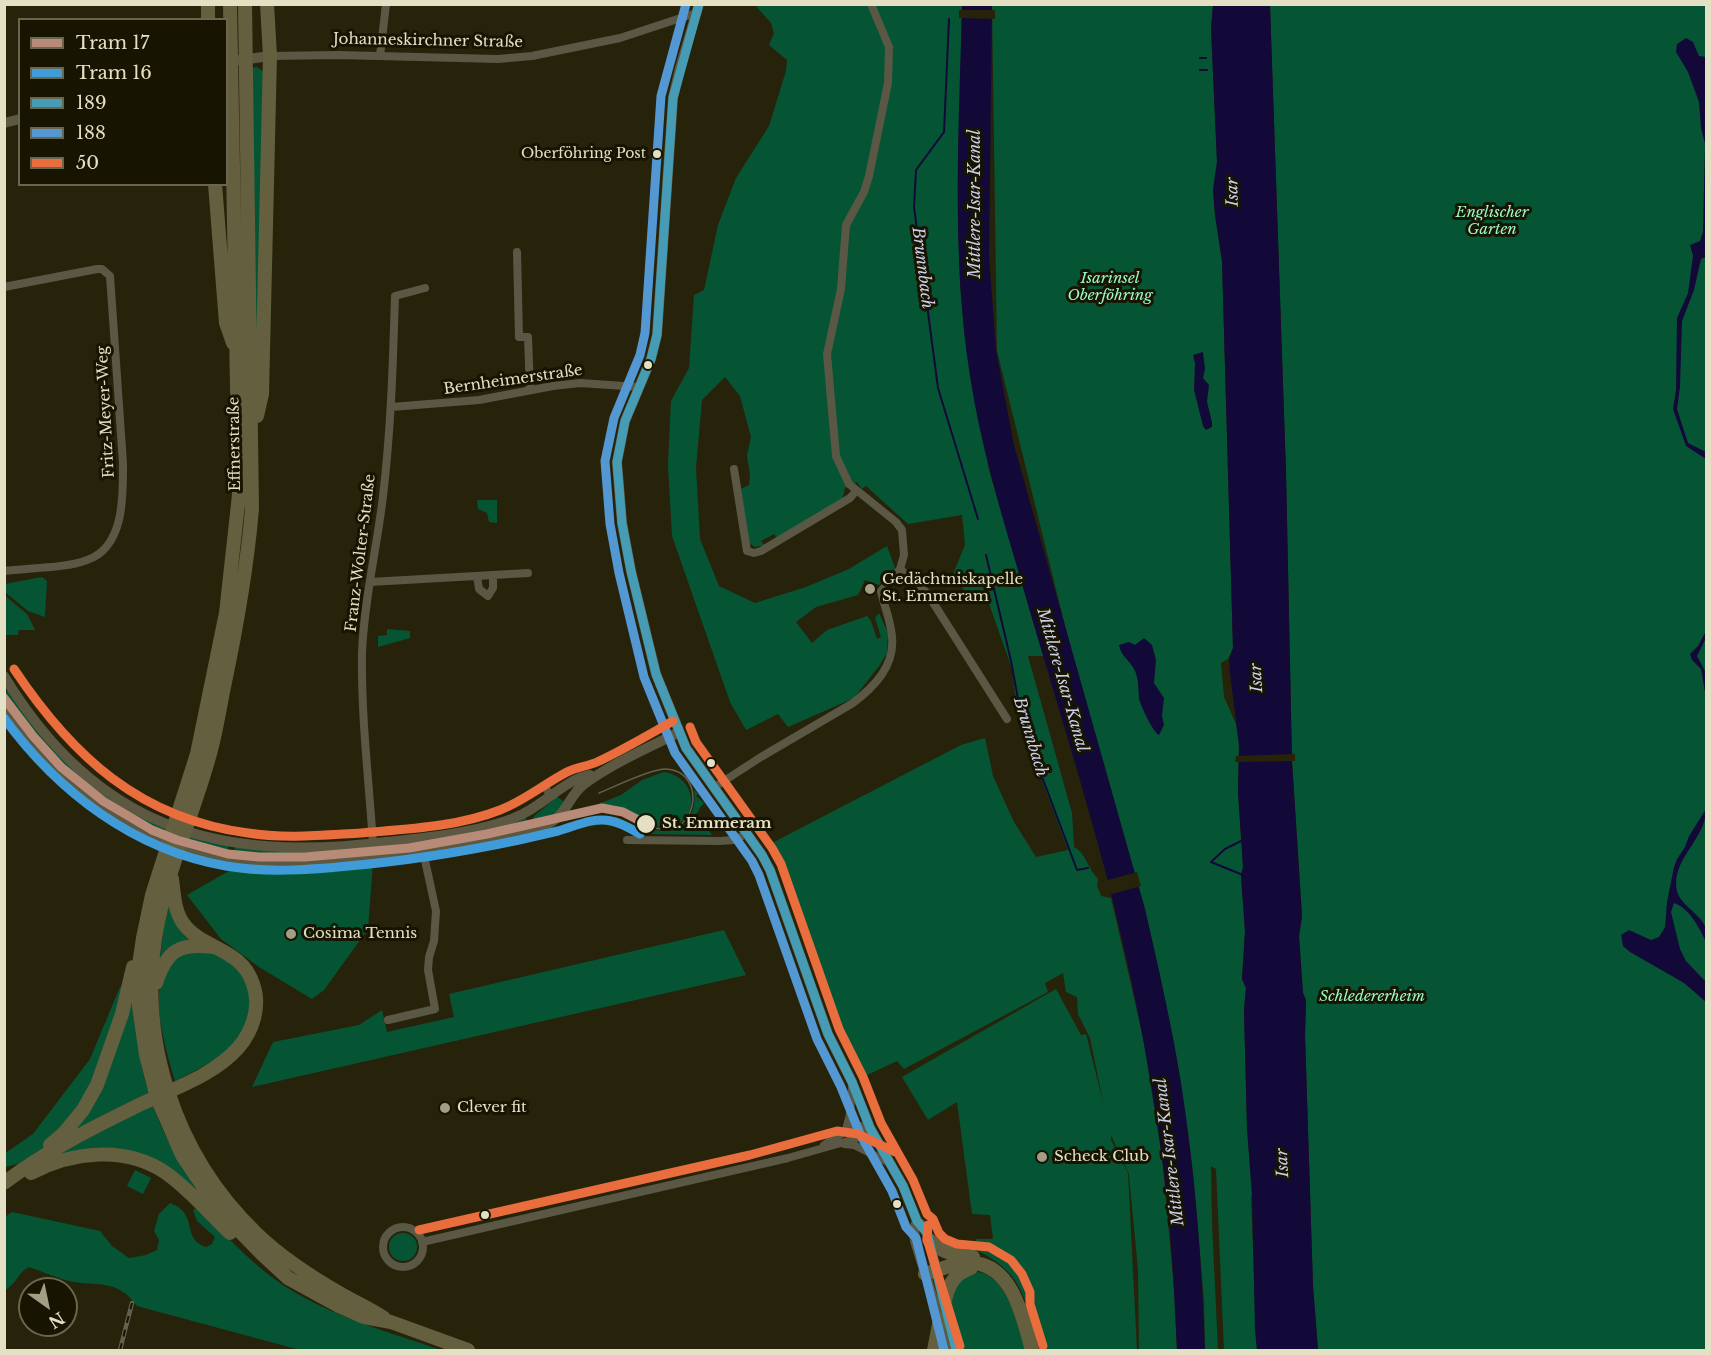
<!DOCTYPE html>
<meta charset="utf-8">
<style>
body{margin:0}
#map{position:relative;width:1711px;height:1355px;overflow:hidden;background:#27230b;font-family:"Libre Baskerville",serif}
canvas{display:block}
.frame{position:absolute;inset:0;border:6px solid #e4e0c4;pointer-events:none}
.legend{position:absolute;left:18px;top:18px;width:210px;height:168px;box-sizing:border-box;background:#171401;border:2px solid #69664f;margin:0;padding:8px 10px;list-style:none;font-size:18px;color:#e4e0c4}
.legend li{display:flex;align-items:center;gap:12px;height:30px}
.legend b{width:30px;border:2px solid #69664f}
.north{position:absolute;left:18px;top:1277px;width:60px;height:60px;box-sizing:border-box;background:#171401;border:2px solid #69664f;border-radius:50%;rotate:147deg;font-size:16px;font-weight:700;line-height:24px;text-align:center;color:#e4e0c4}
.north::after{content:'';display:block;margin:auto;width:21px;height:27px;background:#a29e83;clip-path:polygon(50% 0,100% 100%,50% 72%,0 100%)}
</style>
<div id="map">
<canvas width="1711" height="1355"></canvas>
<div class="frame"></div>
<ul class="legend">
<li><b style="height:8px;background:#b78b77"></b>Tram 17</li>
<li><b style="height:8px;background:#409cd8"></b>Tram 16</li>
<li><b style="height:8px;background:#469cb5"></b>189</li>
<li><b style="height:8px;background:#5397d3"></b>188</li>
<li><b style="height:8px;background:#ea6d3e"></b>50</li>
</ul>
<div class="north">N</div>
</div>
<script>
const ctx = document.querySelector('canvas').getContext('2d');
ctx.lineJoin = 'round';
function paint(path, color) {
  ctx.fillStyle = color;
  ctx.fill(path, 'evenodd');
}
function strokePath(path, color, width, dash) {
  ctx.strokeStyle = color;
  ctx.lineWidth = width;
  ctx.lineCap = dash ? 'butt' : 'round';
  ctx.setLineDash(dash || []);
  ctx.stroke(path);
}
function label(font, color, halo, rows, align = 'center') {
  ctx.font = font + ' "Libre Baskerville",serif';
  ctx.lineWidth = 6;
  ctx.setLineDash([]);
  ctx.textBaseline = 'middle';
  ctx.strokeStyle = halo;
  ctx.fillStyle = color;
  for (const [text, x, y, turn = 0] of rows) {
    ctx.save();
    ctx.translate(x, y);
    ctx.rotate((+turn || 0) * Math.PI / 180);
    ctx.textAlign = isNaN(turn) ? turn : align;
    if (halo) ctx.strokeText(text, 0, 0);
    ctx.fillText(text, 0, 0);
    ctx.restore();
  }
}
paint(new Path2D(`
 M755,5h207l-4,214 2,67 5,53 24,131 54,186h-15l44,157 2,34c12,6 14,22 24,32l-1,7 4,10 10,2 32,139 19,120 12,132 3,61h-38l-1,-80 -9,-96 -18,-39v5l17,33 9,177h-96c-17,-47 -14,-76 -65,-100v-11h17l-3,-24 -18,-1 -15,-112 -29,18 -26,-43 154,-88 25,46 5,-1 18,72 -14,-68 -12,-24 -1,-17 -11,-5 -3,-19 -18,10 3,9 -144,77 -7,-8 -32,15 -41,-89 -54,-143 191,-99 24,-7 8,38 21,46 22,35 32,-7 -50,-134 -6,-47 -25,-71 -19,-2 -15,-22 12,-29 -3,-30 -54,9 -42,-38 -4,3 -5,-7 -12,6 -3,12 -65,38 -3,-4 -13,7 3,4 -9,2 -6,-4 -8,-54 8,-4 1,-11 -3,-18 4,-19 -11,-41 -15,-19 -23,23 -6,68 4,71 19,47 36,17 51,-16 43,-18 38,-23 8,22 -16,17 -14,-5 -7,15 -42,12 -20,15 16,21 15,-13 40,-14 4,5 6,18 4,-2 -6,-19 4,-5 9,20 -1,20 -8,13 -25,32 -66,29 -10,-13 -32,16 -16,-28 -58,-166 -4,-71 3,-64 18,-33 5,-73 10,-5 14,-65 18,-47 33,-52 17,-55 1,-11 -18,-15 5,-12 -3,-10z
 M992,5h221l-2,24 6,133 -4,28 2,25 7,46 11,387 -4,10 -8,5 3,34 12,27 3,21 -1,47 5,75 -2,9 4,55 -3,48 4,9 -2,22 3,118 5,66 -1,4 6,152h-33l-8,-181 -5,-3 1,58 6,126h-13l-1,-49 -11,-128 -12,-89 -20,-104 -16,-71 -66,-227 -82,-331z
 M1270,5h436v1345h-388l-5,-64 -8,-251 1,-35 -3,-7 -4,-57 3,-20 -10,-155 -6,-289z
 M257,67l7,5 -7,319 -6,-323z
 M477,500h20v23l-8,-1 -2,-9 -9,-4z
 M42,577l5,4 -2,36 -17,-6 -23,-19v-8z
 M4,595l23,19 8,16h-16l-1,5h-13z
 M387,629l23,2v7l-32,9v-11l9,-1z
 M9,690l14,22 28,36 49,42 -1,2 81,42 49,11 -2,12 -50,-14 -31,179 28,-180 -23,-9 -78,-50 -63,-70 -5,-9 -1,-11z
 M664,772c35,5 37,52 2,55 -15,1 -25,-12 -38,-17 -11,-4 -24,-4 -37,-3l30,-12 21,-15z
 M694,789l4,5 -2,2 8,7 -5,6v2l-8,7 8,11 6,-4 7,10 -67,-1 7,-5c30,9 46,-13 42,-40z
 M557,797l5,3 2,3 -12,15v-3l-13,3 1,3 -8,2 2,-7z
 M526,818l3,9 -48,11 -158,21h-90l2,-13 39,4v2h4v-2h36z
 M373,862l-5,67 -44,61 -12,9 -53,-32 -38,-28 -34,-44 42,-24z
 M168,898l27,40 -36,26z
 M724,930l22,45 -494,112 21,-45 86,-17 23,-15 5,22 67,-15 -5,-23z
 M217,951c8,6 20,13 25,22 6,11 9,23 7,36 -3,39 -43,56 -74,72 -8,-28 -23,-76 -13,-104 3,-8 11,-16 16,-23z
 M135,984c1,18 1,37 3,56 5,58 32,110 64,158l-53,-38 -97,-4 -47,11 -1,-13 29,-20 57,-75 30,-72z
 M135,1170l16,8 -8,16 -16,-8z
 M170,1203c30,11 10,36 36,44l6,-3 3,-7 -18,-16 -4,-11 5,-3c27,27 53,57 85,78 47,31 105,47 158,65h-141l-163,-44c-20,-28 -39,-19 -68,-25 -13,-3 -27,-10 -40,-14 -12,6 -11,16 -24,23v-73l7,-5 88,19 12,15 17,12 17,-3 11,-5 2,-10 -5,-9 5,-17z
 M389 1247a14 14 0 1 1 28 0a14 14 0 1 1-28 0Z
 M978,1272c30,4 40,54 48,78h-63l-13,-48 1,-12 18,-17z`), '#055535');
paint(new Path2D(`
 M962,5h30l-3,252 7,93 18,95 131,464c13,58 27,116 36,174 14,89 21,178 24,267h-28c-3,-64 -6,-128 -15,-192 -12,-95 -32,-190 -56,-284 -27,-102 -59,-203 -88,-304 -19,-64 -38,-128 -48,-194 -19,-123 -11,-248 -8,-371z
 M1213,5h57l16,467 6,289 10,155 -3,20 4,57 3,7 -1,35 8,251 5,64h-61l-2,-19 -3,-137 -5,-66 -3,-118 2,-22 -4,-9 3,-48 -4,-55 2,-9 -5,-75 1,-47 -9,-72 -1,-15 4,-10 -11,-387 -7,-46 -2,-25 4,-28 -6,-133z
 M1686,38l7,4 6,14 7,1v200l-5,2 -7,31 -12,31 -2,66 -3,22 11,34 18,9v10v-3l-20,-13 -13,-37 3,-19 1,-72 11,-25 5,-37 -3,-11 10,-4 3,-9 2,-88 -4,-16 -2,-26 -11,-30 -12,-20 1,-8z
 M1203,352l2,17 -2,9 6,7 -2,17 5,20v5l-6,3 -3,-4 -9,-36 1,-27 -2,-8z
 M1706,631v7l-9,18 9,17v25l-5,-29 -9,-9 -2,-6 8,-8z
 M1144,638l8,7 4,15 -2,23 10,15 -2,18 2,9 -5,10c-6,-3 -19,-30 -20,-37 -1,-9 0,-20 -5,-29 -5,-9 -13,-13 -15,-24l10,-3 6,3z
 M1706,809c1,29 -36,51 -29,82 4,15 23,22 29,37 1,3 0,9 0,14 -7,-15 -16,-33 -32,-39l-3,9 9,37 6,12 20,21v20l-22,-19 -54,-31 -7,-6 -2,-11 8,-5 22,10 8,-3 6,-10 2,-25 7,-35 3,-8 8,-12 4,-11z`), '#120938');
paint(new Path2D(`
 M959,10h36v9l-36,-1z
 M1295,754v7l-60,1 1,-6z
 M1137,872l4,14 -33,9 -4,-14z`), '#27230b');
strokePath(new Path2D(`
 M948,5v-1
 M949,19l-5,113 -28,38 -2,37 24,181 40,131
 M1200,58h6
 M1200,70h7
 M986,555l25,106 12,65 54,144 11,-2
 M1241,841l-16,8 -14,13 32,13`), '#120938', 2);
strokePath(new Path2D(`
 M270,56l68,-1 160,4 34,-3 88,-18 76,-25
 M380,56l6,-52
 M517,252l2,85h9l2,53
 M4,287l93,-18h5l8,7 13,187c0,32 2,84 -36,97 -19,8 -60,8 -83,11
 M391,407l88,-7 74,-14 27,-3 59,4
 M734,469l13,82 7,2 7,-2 89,-53 6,-7
 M900,569l27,24 80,126
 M477,576l2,13 9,7 5,-8v-12
 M370,582l158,-9
 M545,787l6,9
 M713,788l48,-31 92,-54c21,-16 42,-37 39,-66 -1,-16 -8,-31 -11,-46l19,-22 4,-14 -2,-25 -6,-8 -47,-38 -13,-28 -9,-102 14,-65 5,-64 18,-33 5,-16 19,-93 1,-36 -18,-43
 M627,840l93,1 14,-1 12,-6
 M373,844c-4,-63 -12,-127 -11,-191 2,-53 15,-105 21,-157 8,-67 10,-133 12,-200l30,-8
 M388,1020l47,-11 -7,-39 1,-13 5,-16 2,-30 -13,-60
 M846,1130l4,-16 2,-27
 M844,1144l10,1 34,17
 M824,1145l31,-20 15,3
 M383 1247a20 20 0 1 1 40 0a20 20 0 1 1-40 0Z
 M422,1242l366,-84 67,-19 15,-11`), '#5a5744', 8);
strokePath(new Path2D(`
 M699,4l-19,64 -7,30 -16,237 -6,24 -26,62 -8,41 5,61 9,48 25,103 30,74 76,107 8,15 58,164 24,48 18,46 33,58 14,35 6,5 4,7 29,117
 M226,62l44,-6
 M4,123l16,-4
 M4,676c93,152 212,187 382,166 39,-4 79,-8 117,-20 13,-4 25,-10 36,-18 15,-10 33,-26 51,-29
 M4,709c45,63 102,113 176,138 16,6 34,12 52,14 53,6 111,-1 163,-7 35,-4 69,-10 103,-17 15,-3 31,-6 45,-11 24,-9 24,-28 40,-41 29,-22 64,-36 96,-53
 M917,1221l-3,8 1,12 34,109`), '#5c5841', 10);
strokePath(new Path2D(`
 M230,4l9,491 -13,118 -29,141 -45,141 -9,43 -4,27v41l7,49 11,43 25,57 24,36 21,27 35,36 26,24 51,28 25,11 27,5 77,28
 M245,4l7,505c-5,59 -15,116 -27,173 -5,23 -8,46 -14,68 -15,58 -41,113 -53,172 -23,113 16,233 99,312 26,25 56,44 86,61 14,8 28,14 41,23
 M208,20v-16
 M215,184l11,139 7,20
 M257,416l5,-22 8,-338 -3,-52
 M156,983c11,-33 23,-40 57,-36
 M50,1145l14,-12 19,-23 14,-25 25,-71 11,-47
 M31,1173c41,-21 94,-28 135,0 24,17 43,40 64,60
 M4,1183c42,-32 88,-55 135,-78 33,-16 74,-29 99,-57 15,-17 23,-42 15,-64 -12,-37 -51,-34 -70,-61 -9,-13 -9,-30 -11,-44
 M929,1240c14,13 25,15 44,17
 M925,1274c14,-4 34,-13 49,-11 40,4 49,57 58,87
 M945,1300c4,-16 9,-26 26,-32
 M934,1350l6,-31`), '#645f3e', 14);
strokePath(new Path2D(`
 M599,793c15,-6 51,-24 66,-24 46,1 32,81 -19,55`), '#63604e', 1.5);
const rail = new Path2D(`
 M120,1350l12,-47`);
strokePath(rail, '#63604e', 4.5);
strokePath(rail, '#171401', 2, [7]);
strokePath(new Path2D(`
 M699,4l-26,94 -16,237 -6,24 -26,62 -8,41 5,61 9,48 25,103 30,74 76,107 8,15 58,164 24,48 18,46 33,58 14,35 10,12 29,117`), '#469cb5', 9);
strokePath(new Path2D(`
 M686,4l-25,92 -16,237 -5,22 -26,63 -9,43 5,63 9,49 25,104 31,76 77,108 7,14 58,164 24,48 19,47 32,57 14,36 10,11 28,112`), '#5397d3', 9);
strokePath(new Path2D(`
 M14,669c58,87 126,150 234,164 37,6 76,2 113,0 46,-4 96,-6 139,-23 24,-9 44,-26 67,-38 10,-5 21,-6 30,-10 26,-12 51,-27 76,-41
 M690,727l6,15 76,106 9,16 58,165 24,48 18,46 32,57 14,34 6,5 6,14 6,6 12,5 32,3 22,13 11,14 8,18v12l13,42
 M928,1225l-1,14 33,107
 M419,1230l331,-75 87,-24 21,3 37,18`), '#ea6d3e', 9);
strokePath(new Path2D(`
 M4,698l29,38 28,31 42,34 49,29 25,10 51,14 31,3h46l104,-9 78,-14 115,-26 21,4 23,12`), '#b78b77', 9);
strokePath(new Path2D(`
 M4,718c54,74 130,132 222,148 40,7 82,4 122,0 58,-5 114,-14 171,-26 13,-3 26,-6 39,-9 18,-5 35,-14 53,-10 11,2 20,8 29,13`), '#409cd8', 9);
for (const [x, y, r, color] of [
 [657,154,5,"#e4e0c4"],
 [648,365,5,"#e4e0c4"],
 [870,589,6,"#a29e83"],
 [711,763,5,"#e4e0c4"],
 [646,824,10,"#e4e0c4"],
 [291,934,6,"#a29e83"],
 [445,1108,6,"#a29e83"],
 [1042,1157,6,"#a29e83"],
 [897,1204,5,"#e4e0c4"],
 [485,1215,5,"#e4e0c4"]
]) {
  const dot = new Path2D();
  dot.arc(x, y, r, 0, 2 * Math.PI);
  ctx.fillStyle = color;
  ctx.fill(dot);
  strokePath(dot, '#171401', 2);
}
label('14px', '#e4e0c4', '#171401', [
 ["Oberföhring Post",646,154]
], 'right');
label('15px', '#e4e0c4', '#171401', [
 ["Johanneskirchner Straße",428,41,1],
 ["Bernheimerstraße",513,380,-8],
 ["Fritz-Meyer-Weg",106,412,-93],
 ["Effnerstraße",235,444,-91],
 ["Franz-Wolter-Straße",361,553,-83]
]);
label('italic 15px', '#99f9c8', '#171401', [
 ["Englischer",1492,213],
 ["Garten",1492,230],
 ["Isarinsel",1110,279],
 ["Oberföhring",1110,296],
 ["Schledererheim",1372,997]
]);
label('15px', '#e4e0c4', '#171401', [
 ["Gedächtniskapelle",882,580],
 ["St. Emmeram",882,597],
 ["Cosima Tennis",303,934],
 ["Clever fit",457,1108],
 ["Scheck Club",1054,1157]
], 'left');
label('bold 15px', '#e4e0c4', '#171401', [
 ["St. Emmeram",662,824]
], 'left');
label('italic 16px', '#cdd0ec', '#171401', [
 ["Isar",1233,192,-91],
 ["Mittlere-Isar-Kanal",975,204,-90],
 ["Brunnbach",922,268,83],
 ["Isar",1257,678,-93],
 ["Mittlere-Isar-Kanal",1062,680,74],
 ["Brunnbach",1030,737,73],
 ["Mittlere-Isar-Kanal",1170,1152,-97],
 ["Isar",1283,1163,-93]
]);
</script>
